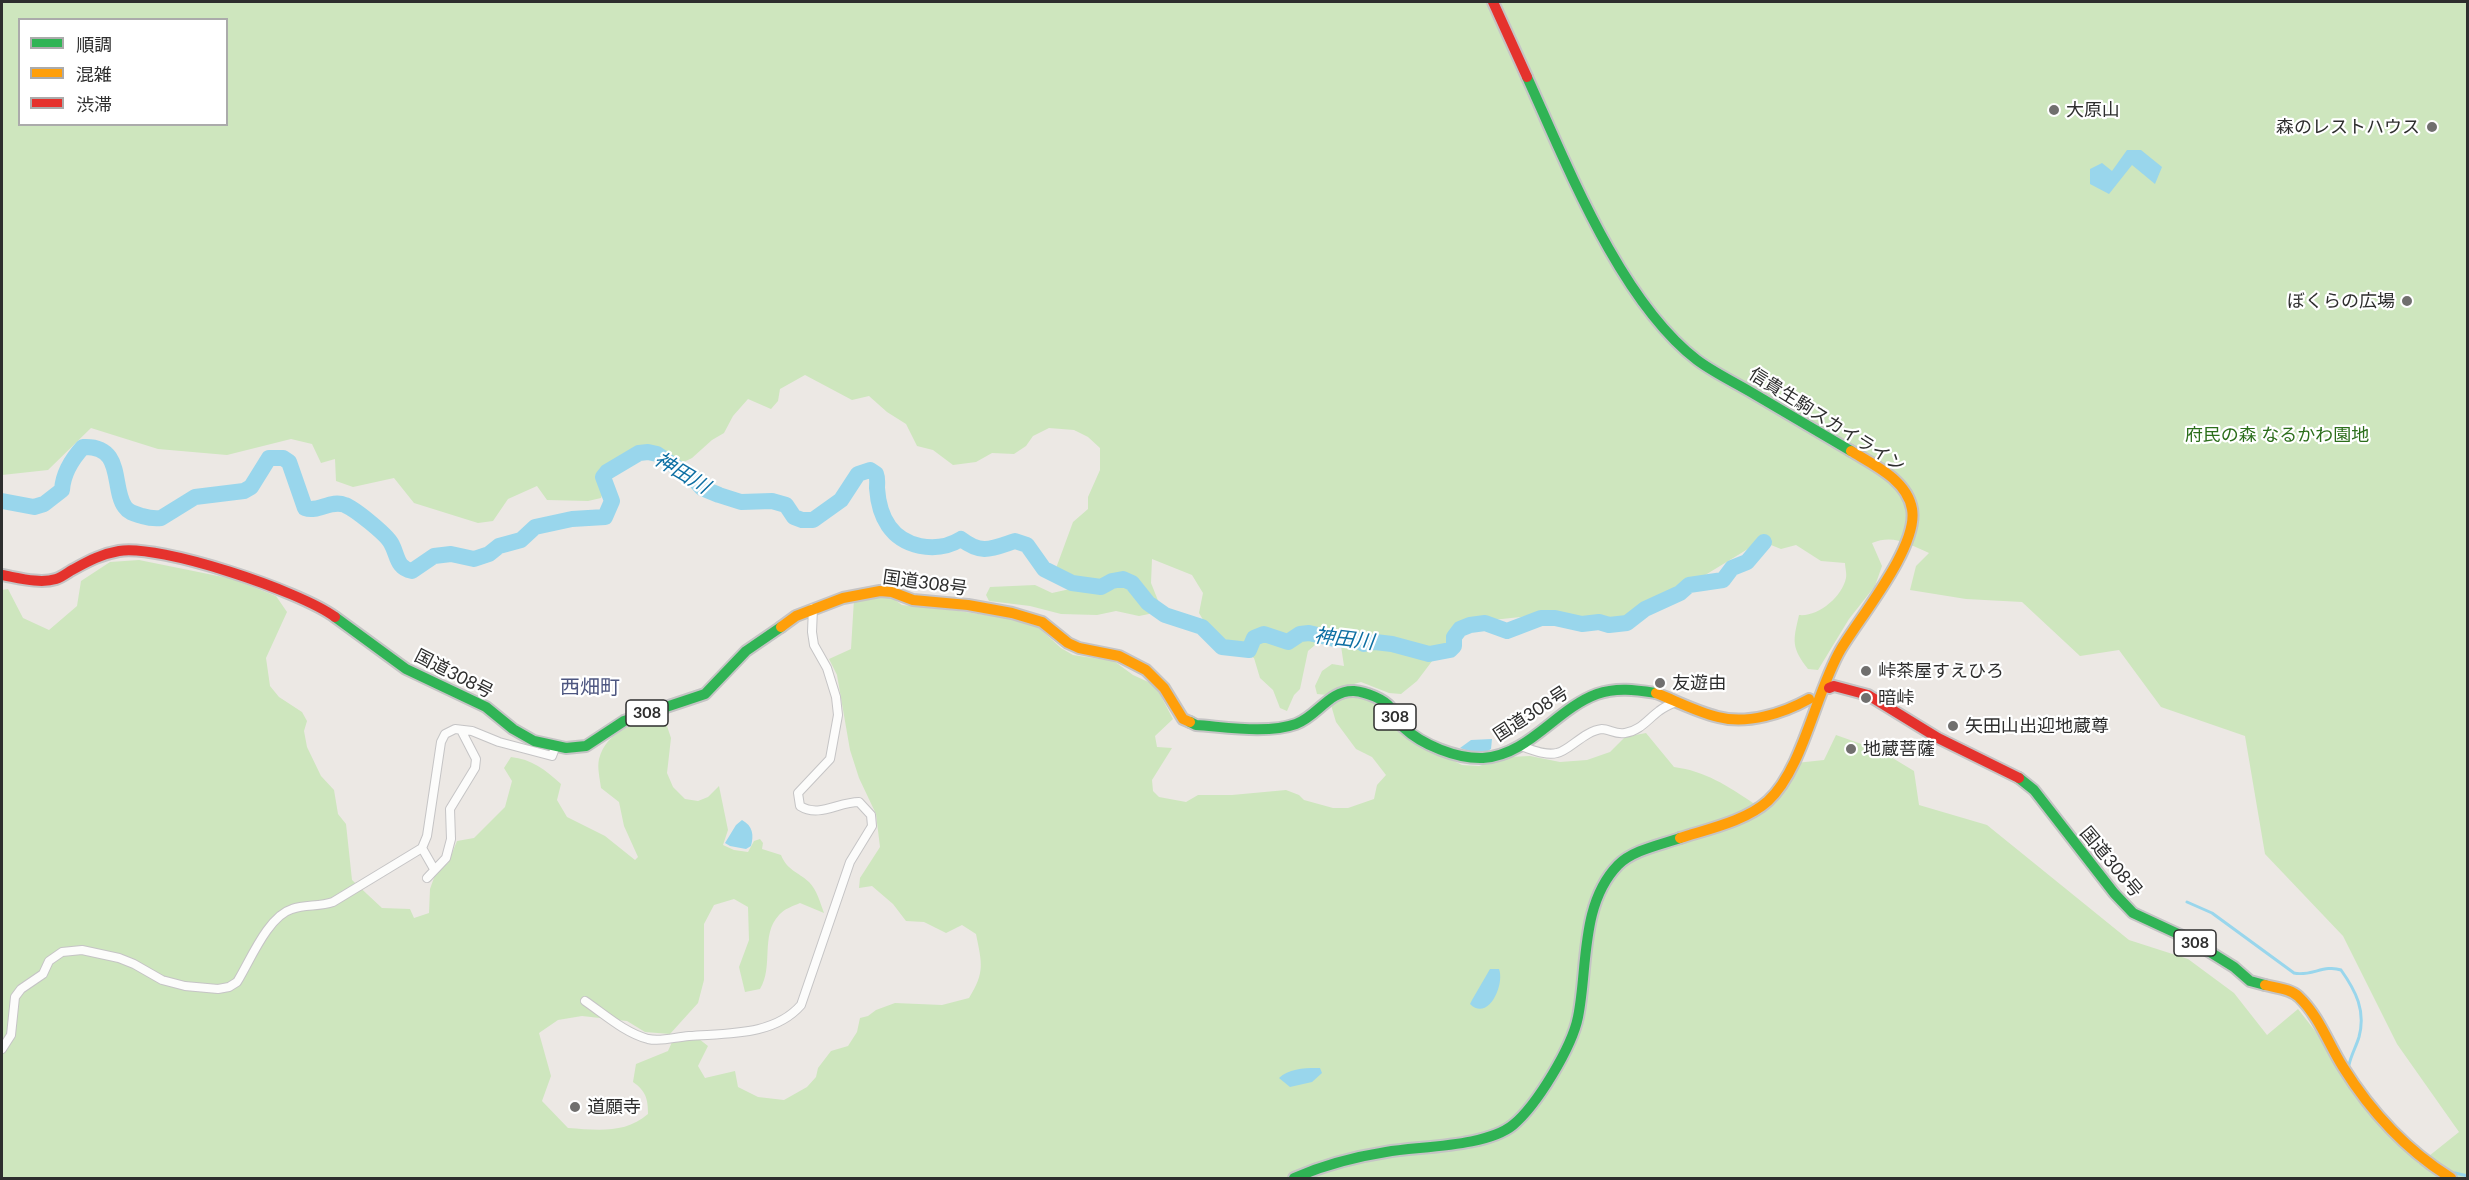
<!DOCTYPE html>
<meta charset="utf-8">
<style>
body{margin:0}
#map{position:relative;width:2469px;height:1180px;overflow:hidden;background:#ece8e4;font-family:Lato,"Noto Sans JP",sans-serif}
canvas{display:block}
.frame{position:absolute;inset:0;border:3px solid #2e2e2e;pointer-events:none}
.legend{position:absolute;left:18px;top:18px;width:210px;height:108px;box-sizing:border-box;background:#fff;border:2px solid #ababab;margin:0;padding:8px 10px;list-style:none;font-size:18px;color:#2e2e2e}
.legend li{display:flex;align-items:center;gap:12px;height:30px}
.legend b{width:30px;border:2px solid #ababab}
</style>
<div id="map">
<canvas width="2469" height="1180"></canvas>
<div class="frame"></div>
<ul class="legend">
<li><b style="height:8px;background:#30b455"></b>順調</li>
<li><b style="height:8px;background:#ff9f0a"></b>混雑</li>
<li><b style="height:8px;background:#e5322d"></b>渋滞</li>
</ul>
</div>
<script>
const ctx = document.querySelector('canvas').getContext('2d');
ctx.lineJoin = 'round';
function paint(path, color) {
  ctx.fillStyle = color;
  ctx.fill(path, 'evenodd');
}
function strokePath(path, color, width, dash) {
  ctx.strokeStyle = color;
  ctx.lineWidth = width;
  ctx.lineCap = dash ? 'butt' : 'round';
  ctx.setLineDash(dash || []);
  ctx.stroke(path);
}
function label(font, color, halo, rows, align = 'center') {
  ctx.font = font + ' Lato,"Noto Sans JP",sans-serif';
  ctx.lineWidth = 4.5;
  ctx.setLineDash([]);
  ctx.textBaseline = 'middle';
  ctx.strokeStyle = halo;
  ctx.fillStyle = color;
  for (const [text, x, y, turn = 0] of rows) {
    ctx.save();
    ctx.translate(x, y);
    ctx.rotate((+turn || 0) * Math.PI / 180);
    ctx.textAlign = isNaN(turn) ? turn : align;
    if (halo) ctx.strokeText(text, 0, 0);
    ctx.fillText(text, 0, 0);
    ctx.restore();
  }
}
paint(new Path2D(`
 M2,2h2465v1176h-2465v-588l6,-1 15,29 26,12 28,-24 4,-25 29,-19 29,-2 94,19 43,17 11,16 -21,46 4,28 9,11 23,15 5,9 -3,10 3,16 14,29 13,14 4,24 8,10 6,56 30,28 28,1 4,9 15,-5 1,-24 5,-14 13,-12 9,-22 17,-3 31,-31 7,-26 -8,-13 7,-11c20,2 35,13 50,27l-4,16 10,17 38,19 30,24 3,-3 -14,-31 -5,-24 -18,-14c-1,-9 -4,-20 -2,-29 8,-30 39,-36 64,-45l8,24 -4,35 6,14 12,12 13,2 10,-4 11,-11 9,44 -5,15 11,5 14,2 6,-11 6,-2 3,4 -1,6 19,6c6,15 17,17 28,27 8,8 11,20 15,31l-24,-10c-7,3 -16,6 -21,12 -19,20 -5,52 -19,74l-15,3 -6,-25 10,-27 -1,-33 -14,-8 -20,6 -10,19v56l-6,23 -28,31 -25,-2 -18,-11 -45,-5 -24,4 -19,13 12,43 -9,25 26,27c29,2 57,6 80,-14 0,-15 -2,-23 -15,-32l3,-18 32,-13 4,-9 27,-3 9,7 -10,20 7,12 30,-7 3,16 20,10 26,3 23,-13 9,-10 2,-9 13,-17 17,-5 9,-14 3,-14 8,-2 8,-6 19,-7 47,2 27,-7c16,-26 13,-34 7,-64l-14,-9 -16,8 -22,-11 -18,-1 -13,-17 -21,-18 -13,2 1,-10 20,-31 -4,-33 -17,-36 -9,-28 -13,-75 -8,-16 22,-10 3,-50 37,-2 11,8 57,6 65,10 14,6 23,21 12,7 41,6 19,14 22,10 18,34 -18,17 2,11 15,1 -20,32 1,11 6,6 27,5 12,-7h34l54,-5 13,5 5,5 29,8h15l26,-9 3,-14 9,-10 -14,-18 -16,-8 -20,-27 -5,-17 16,-8 19,2 16,9 64,49 16,8 17,1 29,-9 22,-1 30,6 27,-2 23,-8 15,-15 21,-4 28,34c31,4 54,19 79,36l25,-5 18,-35 28,-3 12,-25 45,16 33,20 5,34 68,20 142,115 59,19 46,34 33,42 31,-26 121,155 40,-32 -62,-88 -54,-108 -78,-82 -20,-118 -84,-29 -42,-57 -39,6 -58,-54 -56,-3 -56,-9 6,-24 13,-13c-20,-9 -36,-19 -57,-10l10,23 -7,20 -26,33 -31,51 -10,-1c-17,-22 -15,-28 -9,-54 19,2 43,-18 47,-37 1,-4 -1,-11 -1,-15l-24,-2 -25,-16 -15,4 -20,-8 -82,50 -33,14 -20,17h-16l-11,-4 -27,3 -23,-7 -85,9 -12,11 -2,8 -8,6 -25,33 -16,13 -12,-1 -28,-11 -28,8 -6,5 -10,-1 -2,-8 7,-15 10,-7 12,2 -3,-20 10,-5 4,-5 -27,-2 -20,17 -8,38 -6,6 -7,16 -7,-3 -7,-18 -13,-12 -6,-20 -43,-25 -12,-20 4,-20 -11,-18 -40,-16 -1,24 8,20 -10,11 -10,2 -23,-5 -19,4 -36,-1 -31,-8 -41,-5 -3,-6 4,-8 45,-2 17,8 18,-4 -2,-13 -13,-5 18,-49 15,-13v-12l12,-27v-22l-12,-11 -14,-7 -25,-2 -16,8 -7,10 -12,8 -22,-1 -16,9 -23,3 -20,-15 -16,-4 -11,-22 -19,-12 -18,-16 -17,4 -47,-25 -25,14 -2,12 -7,8 -23,-10 -15,17 -9,17 -12,7 -20,18 -14,7 -21,-18h-14l-39,23 -4,9 4,10 -3,9 -13,3 -41,-1 -10,-14 -29,13 -15,22 -15,2 -64,-20 -20,-25 -41,9 -17,-6 -1,-22 -14,4 -9,-19 -21,-5 -64,16 -69,-6 -67,-21 -43,42 -46,5zM20,20h206v104h-206z`), '#cee6be');
paint(new Path2D(`
 M2127,150h14l21,17 -7,17 -23,-19 -23,29 -19,-10v-15l12,-6 10,8z
 M1492,739l-1,10 -10,6 -21,-7 11,-8z
 M742,820c11,6 12,15 9,26l-5,3 -16,-3 -5,-3 11,-18z
 M1490,969h9c6,16 -11,53 -29,35l2,-4z
 M1316,1068h4l2,5 -10,9 -22,5 -11,-9c9,-9 24,-10 37,-10z`), '#99d6ec');
strokePath(new Path2D(`
 M2187,902l25,11 82,60c16,4 31,-9 47,-3 15,21 25,41 18,67 -3,10 -8,18 -10,28
 M2455,1173l13,3`), '#99d6ec', 3);
strokePath(new Path2D(`
 M2,501l32,6 10,-3 18,-14c1,-16 10,-31 21,-43 42,-2 28,41 42,60 4,6 11,7 17,9 7,2 12,3 19,2l34,-21 49,-6 7,-4 18,-29h14l6,4 16,46c13,5 26,-9 40,-3 10,4 41,29 46,38 7,12 5,25 21,28l22,-15 17,-2 23,5 15,-5 10,-8 22,-6 14,-13 37,-8 33,-2 7,-16 -9,-24 4,-5 32,-19 9,-1 9,2 25,17 6,2 14,15 17,7 22,7 31,-1 14,4 8,12 8,3h11l28,-20 17,-26 12,-4 6,4c2,5 1,9 1,14 2,29 14,52 43,58 15,3 28,1 41,-7 21,16 30,10 54,2l12,4 17,24 28,14 29,4 11,-6 11,-2 9,4 16,20 17,12 37,12 20,20 27,3 5,-12 10,-4 24,8 12,-8 9,-1 30,7h18l7,4 11,-2 17,2 37,10 21,-4 4,-4v-9l6,-8 10,-4 15,-2 22,8 34,-13h14l27,6 17,-2 10,3 18,-2 18,-14 35,-16 9,-8 34,-5 9,-12 15,-6 17,-20`), '#99d6ec', 16);
const street = new Path2D(`
 M1520,746c11,3 25,10 37,7 12,-2 27,-22 45,-24 7,0 14,6 23,4 15,-2 23,-14 34,-22 5,-4 12,-7 17,-9
 M422,848l12,21
 M427,878l19,-20 5,-19 -1,-30 25,-41 1,-9 -15,-29
 M585,1001c19,13 40,32 63,38 14,3 27,-2 41,-3 38,-3 85,0 112,-31l49,-143 22,-36 -1,-11 -12,-13c-21,0 -40,16 -59,4l-2,-13 32,-34 8,-44 -2,-18 -9,-29 -13,-23 -2,-13 1,-24
 M2,1049l9,-14 4,-38 6,-8 22,-15 6,-13 13,-9 20,-2 37,8 15,6 28,16 23,6 33,3 11,-2 8,-5c13,-21 31,-66 55,-73 13,-5 27,-2 41,-7l89,-54 5,-12 14,-94 4,-8 10,-5 17,2 27,11 53,14 3,-8`);
const fast = new Path2D(`
 M1527,77c40,88 93,224 170,283 16,12 35,21 52,31 34,20 68,40 102,60
 M335,617l71,52 80,38 27,22 21,12 32,7 20,-2 38,-25 81,-27 41,-43 35,-24
 M1190,722l6,3c30,2 72,9 100,-1 22,-8 33,-34 58,-33 12,1 30,8 37,17 4,7 6,14 12,19 19,18 54,32 80,31 46,-3 73,-49 114,-64 20,-7 39,-4 59,-1
 M2019,778l15,12 80,103 19,20 56,26 45,28 16,14 15,4
 M1294,1178c30,-13 60,-21 92,-26 35,-6 100,-5 127,-27 24,-20 59,-78 65,-108 10,-49 2,-113 40,-152 15,-15 42,-20 62,-27`);
const slow = new Path2D(`
 M781,627l15,-11 47,-18 37,-7 12,1 21,8 55,5 44,8 30,9 26,21 11,5 40,8 27,14 18,18 19,31 7,3
 M1656,693c20,8 41,19 62,24 29,8 66,-4 91,-18
 M1680,838c28,-9 66,-17 88,-37 35,-32 48,-110 73,-152 19,-32 78,-103 71,-140 -5,-29 -38,-44 -61,-58
 M2265,985c12,3 26,4 34,12 20,19 30,48 44,70 28,45 63,83 108,111`);
const jam = new Path2D(`
 M1493,2l34,75
 M2,575c17,3 38,9 54,4 6,-2 11,-6 16,-9 15,-8 29,-16 47,-19 41,-7 181,40 216,66
 M1829,688l5,-2 34,9 70,43 81,40`);
strokePath(street, '#c5c4c5', 10);
strokePath(fast, '#c5c4c5', 14);
strokePath(slow, '#c5c4c5', 14);
strokePath(jam, '#c5c4c5', 14);
strokePath(street, '#fcfcfb', 8);
strokePath(fast, '#30b455', 10);
strokePath(slow, '#ff9f0a', 10);
strokePath(jam, '#e5322d', 10);
for (const [x, y, r, color] of [
 [2054,110,6,"#706f6e"],
 [2432,127,6,"#706f6e"],
 [2407,301,6,"#706f6e"],
 [1866,671,6,"#706f6e"],
 [1660,683,6,"#706f6e"],
 [1866,698,6,"#706f6e"],
 [1953,726,6,"#706f6e"],
 [1851,749,6,"#706f6e"],
 [575,1107,6,"#706f6e"]
]) {
  const dot = new Path2D();
  dot.arc(x, y, r, 0, 2 * Math.PI);
  ctx.fillStyle = color;
  ctx.fill(dot);
  strokePath(dot, '#fff', 2);
}
for (const [x, y, w] of [
 [647,713,42],
 [1395,717,42],
 [2195,943,42]
]) {
  const box = new Path2D();
  box.roundRect(x - w / 2, y - 13, w, 26, 4.5);
  ctx.fillStyle = '#fff';
  ctx.fill(box);
  strokePath(box, '#2e2e2e', 1.5);
}
label('bold 16px', '#2e2e2e', null, [
 ["308",647,713],
 ["308",1395,717],
 ["308",2195,943]
]);
label('18px', '#2e2e2e', '#fff', [
 ["大原山",2066,110],
 ["森のレストハウス",2420,127,"right"],
 ["ぼくらの広場",2395,301,"right"],
 ["峠茶屋すえひろ",1878,671],
 ["友遊由",1672,683],
 ["暗峠",1878,698],
 ["矢田山出迎地蔵尊",1965,726],
 ["地蔵菩薩",1863,749],
 ["道願寺",587,1107]
], 'left');
label('18px', '#2e2e2e', '#fff', [
 ["信貴生駒スカイライン",1827,420,32],
 ["国道308号",925,583,8],
 ["国道308号",454,674,27],
 ["国道308号",1531,714,-33],
 ["国道308号",2111,862,50]
]);
label('18px', '#2c6e1b', '#fff', [
 ["府民の森 なるかわ園地",2277,435]
]);
label('italic 20px', '#0d6fa3', '#fff', [
 ["神田川",682,473,31],
 ["神田川",1344,639,7]
]);
label('20px', '#4d5680', '#fff', [
 ["西畑町",590,688]
]);
</script>
